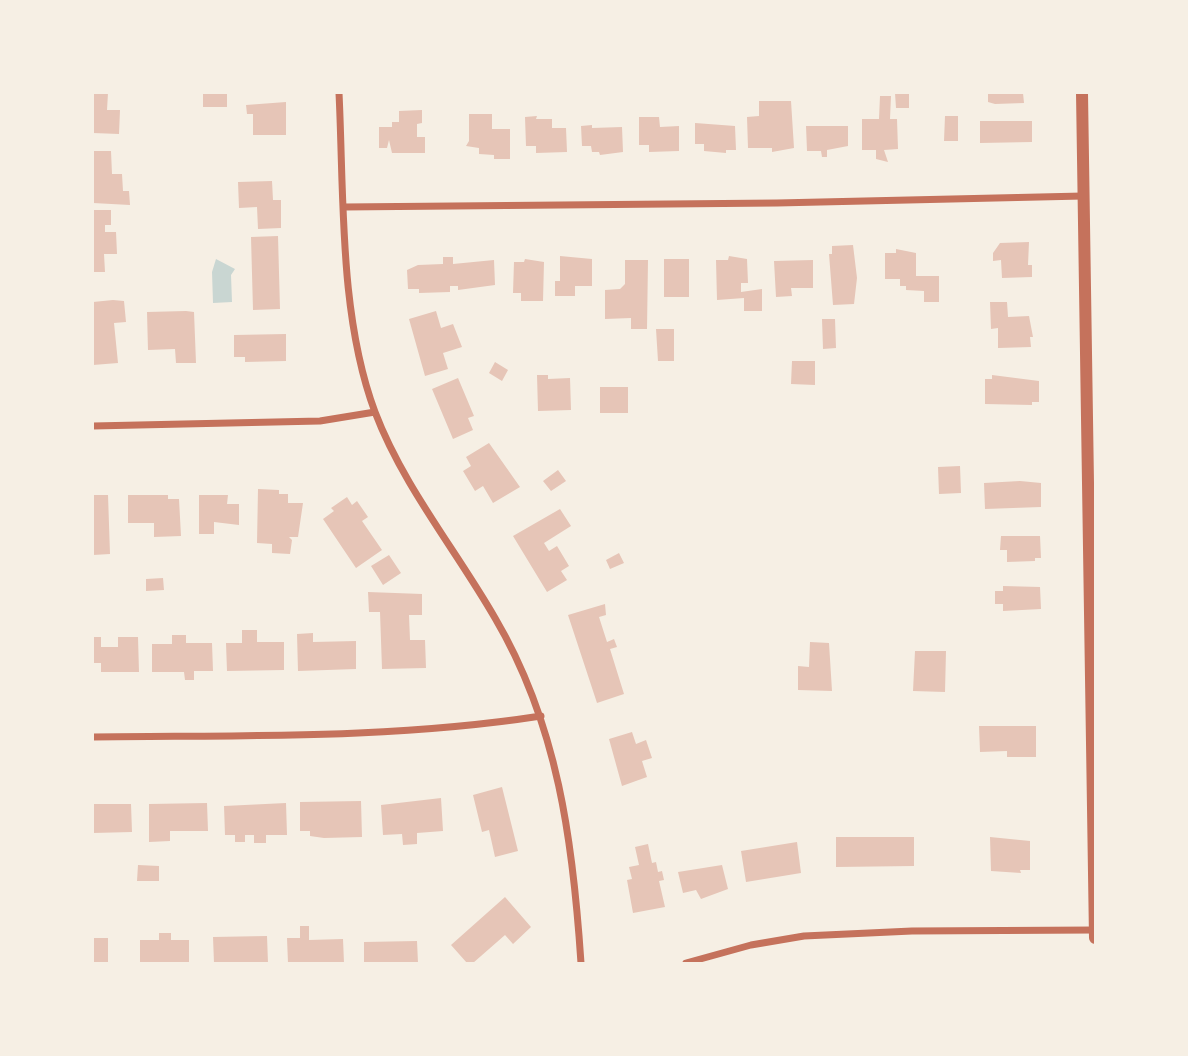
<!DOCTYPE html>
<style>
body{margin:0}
#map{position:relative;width:1188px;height:1056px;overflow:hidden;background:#f6efe4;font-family:"Roboto Serif",serif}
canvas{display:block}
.frame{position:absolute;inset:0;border:94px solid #f6efe4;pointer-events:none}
</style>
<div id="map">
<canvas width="1188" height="1056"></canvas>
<div class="frame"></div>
</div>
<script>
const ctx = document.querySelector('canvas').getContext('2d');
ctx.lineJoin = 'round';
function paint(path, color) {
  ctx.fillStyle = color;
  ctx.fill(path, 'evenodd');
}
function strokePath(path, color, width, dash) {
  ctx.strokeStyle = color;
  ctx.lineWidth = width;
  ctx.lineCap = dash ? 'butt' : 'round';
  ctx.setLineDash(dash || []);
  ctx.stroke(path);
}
paint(new Path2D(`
 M216,259l19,10 -4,6 1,27 -19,1 -1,-31z`), '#c9d6d2');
paint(new Path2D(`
 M93,93h15l-1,17h13l-1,24 -26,-1z
 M203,93h24v14h-24z
 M895,93h14v15h-13z
 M988,93h35l1,10 -29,1 -7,-2z
 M880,96h11l-1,23h7l1,30 -14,1 4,12 -12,-3v-9h-14v-31h17z
 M759,101h32l3,47 -22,4v-4h-24l-1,-31 12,-1z
 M286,102v33h-33v-21h-6l-1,-9z
 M422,110v13l-5,1v13h8v16h-33l-3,-13 -2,8h-8v-21h13v-5h7v-11z
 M469,114h23v15h18v30h-16v-4l-15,-1v-6l-13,-2 3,-5z
 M537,116l-1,3h16v9h14l1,24 -31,1v-7h-10l-1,-29z
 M945,116h13v25h-14z
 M639,117h20l1,10 19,-1v25l-30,1v-7h-10z
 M980,121h52v21l-52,1z
 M695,123l40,3 1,24h-10v3l-22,-2v-7h-9z
 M592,125v3l30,-1 1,25 -23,3 -1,-3h-7l-1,-6h-9l-1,-20z
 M806,126h42v20l-21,4v7h-5l-1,-6h-14z
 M93,151h18l1,23h10l1,17h6l1,14 -37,-2z
 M272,181l1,19h8v28l-23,1 -1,-22 -18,1 -1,-26z
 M93,210h18v15h-6v7h11l1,22h-13l1,18h-12z
 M278,236l2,73 -27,1 -2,-73z
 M1029,242l-1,23h4v12l-30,1 -1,-18 -8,1v-8l7,-10z
 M853,245l4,33 -3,26 -21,1 -4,-51h3v-8z
 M896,249l20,4v23h23v26h-15v-11l-18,-1v-4h-6v-7h-15v-26h11z
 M560,256l32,3v27h-17v10h-20v-15h5z
 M729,256l18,3 1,24h-7v9l21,-3v22h-18v-13l-27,2 -1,-40h12z
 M443,257h10v7l41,-4 1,25 -37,5v-4h-8v6l-31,1v-4h-11l-1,-19 11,-5 25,-1z
 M525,259l19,3 -1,39h-22v-8h-8l1,-31h10z
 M664,259h25v38h-25z
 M625,260h23l-1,69h-16v-11l-26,1v-29l15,-1 5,-5z
 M813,260v28h-22l1,8 -16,1 -2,-36z
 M113,300l11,1 2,21 -12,1 4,40 -25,2v-63z
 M990,302h17l1,15 21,-1 4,21h-3l1,10 -33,1v-20l-7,1z
 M186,311l8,1 2,51h-20l-1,-14 -27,1 -1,-38z
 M436,311l5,17 12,-4 9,23 -19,6 5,16 -23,7 -16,-57z
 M822,319h13l1,29 -13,1z
 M656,329h18v32h-16z
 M286,334v27l-41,1v-5h-11v-22z
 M792,361h23v24l-24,-1z
 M495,362l13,8 -6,11 -13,-8z
 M537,375h11v4l22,-1 1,32 -33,1z
 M992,375l47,6v21h-7v3l-47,-1v-25h7z
 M458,378l16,38 -6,2 5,12 -20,9 -21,-50z
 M600,387h28v26h-28z
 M489,443l31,44 -27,16 -10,-17 -8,5 -12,-20 8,-5 -5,-9z
 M960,466l1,27 -22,1 -1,-27z
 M558,470l8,11 -15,10 -8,-10z
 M1020,481l21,2v24l-56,2 -1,-26z
 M258,489l21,1v4h9v9h15l-5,34h-9l3,3 -2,14 -18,-1v-9l-15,-1z
 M93,495h15l2,59 -17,1z
 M128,495h40v4h11l2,37 -27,1v-14h-26z
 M199,495h29l-1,9h12v21l-25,-3v12h-15z
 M347,497l5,8 5,-4 11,16 -6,4 20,29 -26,18 -33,-49 11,-8 -3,-3z
 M560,509l11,17 -27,17 5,8 8,-5 12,20 -8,5 6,9 -20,12 -34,-56z
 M1001,536h39l1,22h-6v3l-28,1v-12h-7z
 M619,553l5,10 -14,6 -4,-9z
 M389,555l12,18 -18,12 -12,-19z
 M163,578l1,12 -18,1v-12z
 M1003,586l37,1 1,22 -38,2v-7h-8v-13h8z
 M368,592l54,2v21h-13l1,25h15l1,28 -44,1 -2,-57h-11z
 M605,604l1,11 -7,2 8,25 7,-3 3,8 -7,2 14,45 -27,9 -29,-88z
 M242,630h15v12h27v28l-57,1 -1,-28h16z
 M313,633v9l43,-1v28l-58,2 -1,-37z
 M172,635h14v8h26l1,28h-19v9h-9l-1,-8h-32v-28h20z
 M93,637h8v10h17v-10h20l1,35h-38v-9h-8z
 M810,642l19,1 3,48 -34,-1v-24l11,1z
 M915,651h31l-1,41 -32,-1z
 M979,726h57v31h-29v-6l-27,1z
 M632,732l4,12 10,-4 6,18 -10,3 5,16 -25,9 -13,-47z
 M502,787l16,64 -23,6 -6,-27 -7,2 -9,-37z
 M441,798l2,33 -26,2v11l-14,1 -1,-11 -19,1 -2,-30z
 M361,801l1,36 -38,1 -14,-2v-5h-10v-29z
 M207,803l1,28h-38v10l-21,1v-38z
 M286,803l1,32h-21v8h-12v-8h-9v7h-10v-7h-10l-1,-29z
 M93,804h38l1,28 -39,1z
 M836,837h78v29l-78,1z
 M990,837l40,4v29h-10l1,3 -30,-2z
 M797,842l4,31 -55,9 -5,-31z
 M648,844l4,19 4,-1 2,10 4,-1 2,9 -5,1 6,26 -32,6 -6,-33 5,-1 -3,-12 10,-2 -4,-18z
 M138,865l21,1v15h-22z
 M722,865l6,24 -27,10 -5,-9 -13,3 -5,-21z
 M505,897l26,30 -18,17 -8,-9 -32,28h-6l-16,-18z
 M300,926h9v14l34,-1 1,24h-56l-1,-25h13z
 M159,933h12v7h18v23h-49v-23h19z
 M267,936l1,27h-54l-1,-26z
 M93,938h15v25h-15z
 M417,941l1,22h-54v-21z`), '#e6c5b7');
strokePath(new Path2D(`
 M339,93c5,102 0,223 36,319 28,74 81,138 120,206 63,107 78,224 86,345
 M344,207l433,-4 306,-7
 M93,426l227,-5 55,-9
 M93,737c149,-2 300,2 448,-21
 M686,963l65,-18 53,-9 108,-5 183,-1`), '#c5725c', 7);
strokePath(new Path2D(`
 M1082,93l13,845`), '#c5725c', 12);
</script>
